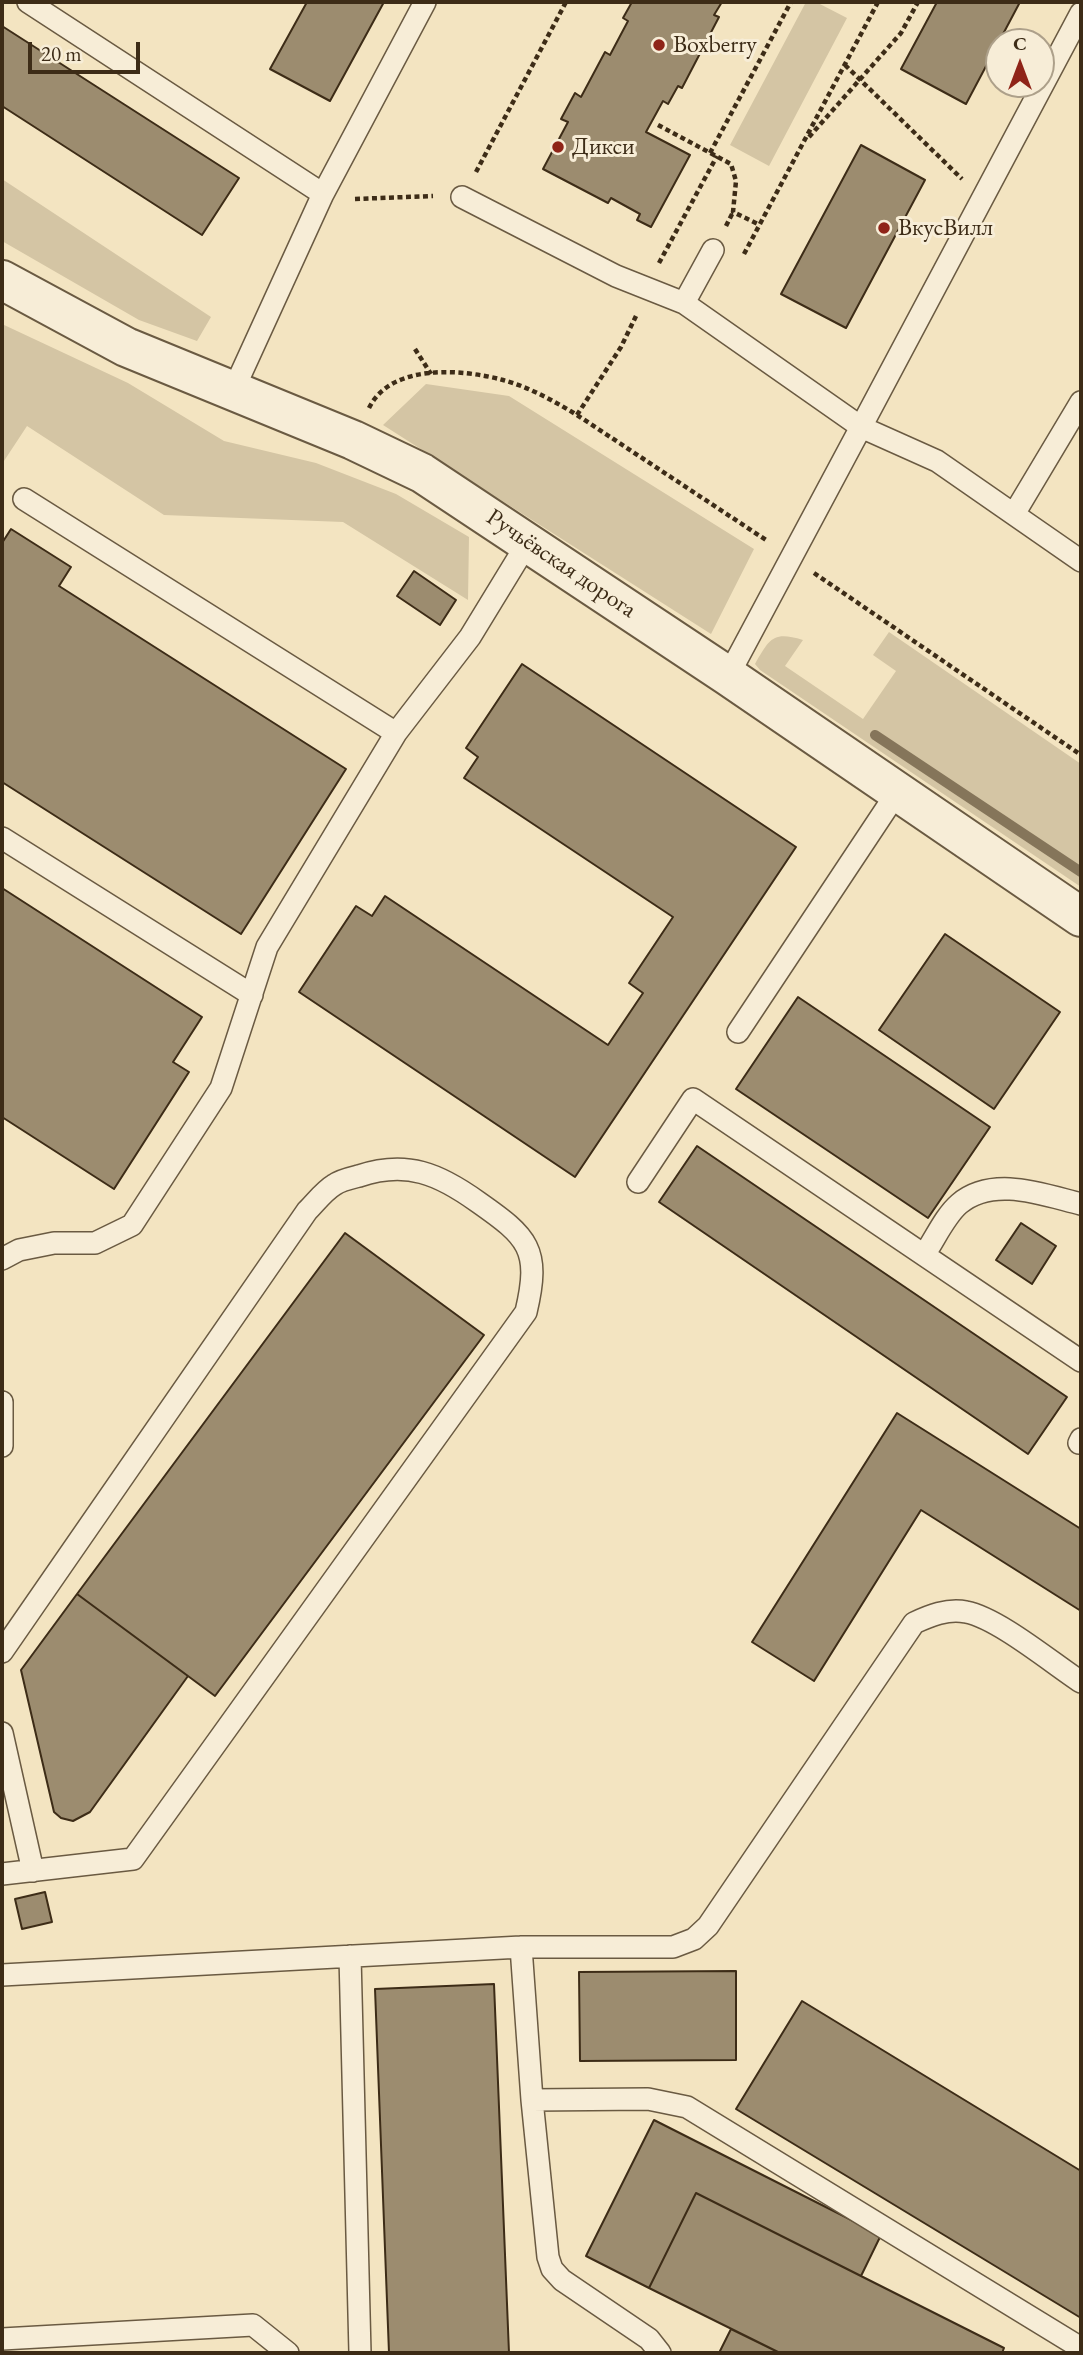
<!DOCTYPE html>
<meta charset="utf-8">
<style>
body{margin:0}
#map{position:relative;width:1083px;height:2355px;overflow:hidden;background:#f3e4c1;font-family:"EB Garamond",serif}
canvas{display:block}
.frame{position:absolute;inset:0;border:4px solid #3d2c17;pointer-events:none}
.north{position:absolute;left:985px;top:28px;width:70px;height:70px;box-sizing:border-box;background:#f7edd7;border:2px solid #ada08a;border-radius:50%;rotate:0deg;font-size:19px;font-weight:700;line-height:28px;text-align:center;color:#3d2c17}
.north::after{content:'';display:block;margin:auto;width:24px;height:32px;background:#8f2418;clip-path:polygon(50% 0,100% 100%,50% 72%,0 100%)}
.scale{position:absolute;left:28px;top:42px;width:112px;height:32px;box-sizing:border-box;border:4px solid #3d2c17;border-top:0;padding-left:9px;font-size:21px;line-height:24px;white-space:nowrap;color:#3d2c17;-webkit-text-stroke:5px #f7edd7;paint-order:stroke}
</style>
<div id="map">
<canvas width="1083" height="2355"></canvas>
<div class="frame"></div>
<div class="north">С</div>
<div class="scale">20 m</div>
</div>
<script>
const ctx = document.querySelector('canvas').getContext('2d');
ctx.lineJoin = 'round';
function paint(path, color) {
  ctx.fillStyle = color;
  ctx.fill(path, 'evenodd');
}
function strokePath(path, color, width, dash) {
  ctx.strokeStyle = color;
  ctx.lineWidth = width;
  ctx.lineCap = dash ? 'butt' : 'round';
  ctx.setLineDash(dash || []);
  ctx.stroke(path);
}
function label(font, color, halo, rows, align = 'center') {
  ctx.font = font + ' "EB Garamond",serif';
  ctx.lineWidth = 6;
  ctx.setLineDash([]);
  ctx.textBaseline = 'middle';
  ctx.strokeStyle = halo;
  ctx.fillStyle = color;
  for (const [text, x, y, turn = 0] of rows) {
    ctx.save();
    ctx.translate(x, y);
    ctx.rotate((+turn || 0) * Math.PI / 180);
    ctx.textAlign = isNaN(turn) ? turn : align;
    if (halo) ctx.strokeText(text, 0, 0);
    ctx.fillText(text, 0, 0);
    ctx.restore();
  }
}
paint(new Path2D(`
 M806,2h10l31,16 -78,148 -39,-21z
 M2,179l209,138 -14,24 -58,-21 -137,-79z
 M2,324l126,59 96,58 92,22 80,31 73,43 -1,63 -125,-78 -179,-7 -137,-89 -25,38z
 M426,384l83,12 245,153 -43,85 -328,-209z
 M889,632l192,132v123l-321,-217 -5,-6c15,-26 18,-33 48,-24l-18,26 78,53 33,-48 -23,-16z`), '#d4c5a4');
strokePath(new Path2D(`
 M875,735l206,137`), '#85755a', 10);
const building = new Path2D(`
 M307,2h77l-54,99 -60,-32z
 M632,2h90l-8,13 5,2 -37,71 -4,-2 -10,18 -5,-3 -17,31 44,23 -39,72 -14,-7 3,-6 -29,-16 -3,5 -65,-34 25,-47 -7,-3 14,-26 6,4 24,-45 5,3 18,-34 -5,-3z
 M937,2h83l-54,102 -65,-35z
 M2,26l237,152 -37,57 -200,-129z
 M861,145l64,35 -79,148 -65,-34z
 M11,529l60,38 -12,19 287,183 -105,165 -239,-152v-239z
 M414,571l42,29 -16,25 -43,-29z
 M522,664l274,183 -221,330 -276,-185 57,-86 16,10 13,-20 223,149 35,-52 -14,-10 44,-66 -209,-139 14,-21 -12,-9z
 M2,888l200,129 -29,45 16,10 -75,117 -112,-72z
 M945,934l115,78 -66,97 -115,-79z
 M798,997l192,130 -62,91 -192,-129z
 M697,1146l370,251 -39,57 -369,-252z
 M1021,1223l35,23 -24,38 -36,-24z
 M345,1233l139,102 -269,361 -138,-102z
 M897,1413l184,116v82l-160,-101 -107,171 -62,-39z
 M77,1594l111,82 -98,136 -17,9 -12,-3 -7,-6 -33,-142z
 M45,1892l7,30 -30,7 -7,-30z
 M736,1971v89l-156,1 -1,-89z
 M494,1984l15,369h-120l-14,-364z
 M802,2001l279,170v147l-345,-209z
 M654,2120l227,115 -20,41 -165,-83 -47,95 -63,-32z
 M696,2193l308,155 -2,5h-222l-131,-65z
 M731,2329l49,24h-61z`);
paint(building, '#9c8c6f');
strokePath(building, '#3d2c17', 2);
const lane = new Path2D(`
 M28,2l295,192
 M1081,13l-220,414 76,34 144,100
 M462,197l154,79 68,27 177,124 -133,249
 M684,303l29,-53
 M233,391l90,-197 102,-192
 M24,499l372,234
 M1014,514l67,-112
 M2,838l250,157
 M738,1032l160,-241
 M638,1182l55,-83 388,262
 M924,1255c11,-16 21,-39 35,-51 34,-29 85,-9 122,0
 M2,1259l17,-9 35,-7h41l37,-18 89,-137 46,-141 129,-214 74,-96 58,-95
 M2,1402v44
 M1079,1443l2,-4
 M2,1652l305,-441c9,-9 17,-20 27,-26 7,-5 17,-7 25,-9 48,-16 80,-2 119,26 50,35 63,47 48,110l-393,547 -131,15
 M2,1733l31,138
 M521,1947l11,153 16,157 4,12 10,11 87,59 11,14
 M350,1956l10,397
 M2,1975l519,-28h152l21,-8 14,-13 206,-303c15,-7 34,-15 52,-11 32,6 86,51 115,70
 M532,2100l116,-1 39,8 394,241
 M2,2339l251,-14 35,28`);
const street = new Path2D(`
 M2,280l124,67 227,93 69,33 306,203 353,241`);
strokePath(lane, '#6a5a42', 24);
strokePath(street, '#6a5a42', 42);
strokePath(new Path2D(`
 M845,65l117,114
 M658,125l73,39 5,17 -3,31 27,13
 M809,137l92,-104 17,-31
 M710,153l81,-151
 M476,172l90,-170
 M355,199l78,-3
 M726,226l7,-14
 M744,254l134,-252
 M659,263l58,-107
 M415,349l16,25
 M369,408c22,-45 93,-39 134,-28 26,7 51,21 74,35l189,125
 M577,415l44,-68 15,-31
 M814,573l267,182`), '#3d2c17', 4.5, [5, 3.5]);
strokePath(lane, '#f7edd7', 21);
strokePath(street, '#f7edd7', 38);
for (const [x, y, r, color] of [
 [659,45,7,"#8f2418"],
 [558,147,7,"#8f2418"],
 [884,228,7,"#8f2418"]
]) {
  const dot = new Path2D();
  dot.arc(x, y, r, 0, 2 * Math.PI);
  ctx.fillStyle = color;
  ctx.fill(dot);
  strokePath(dot, '#f7edd7', 2.5);
}
label('24px', '#3d2c17', '#f7edd7', [
 ["Boxberry",673,45],
 ["Дикси",572,147],
 ["ВкусВилл",898,228]
], 'left');
label('24px', '#3d2c17', '#f7edd7', [
 ["Ручьёвская дорога",561,564,34]
]);
</script>
